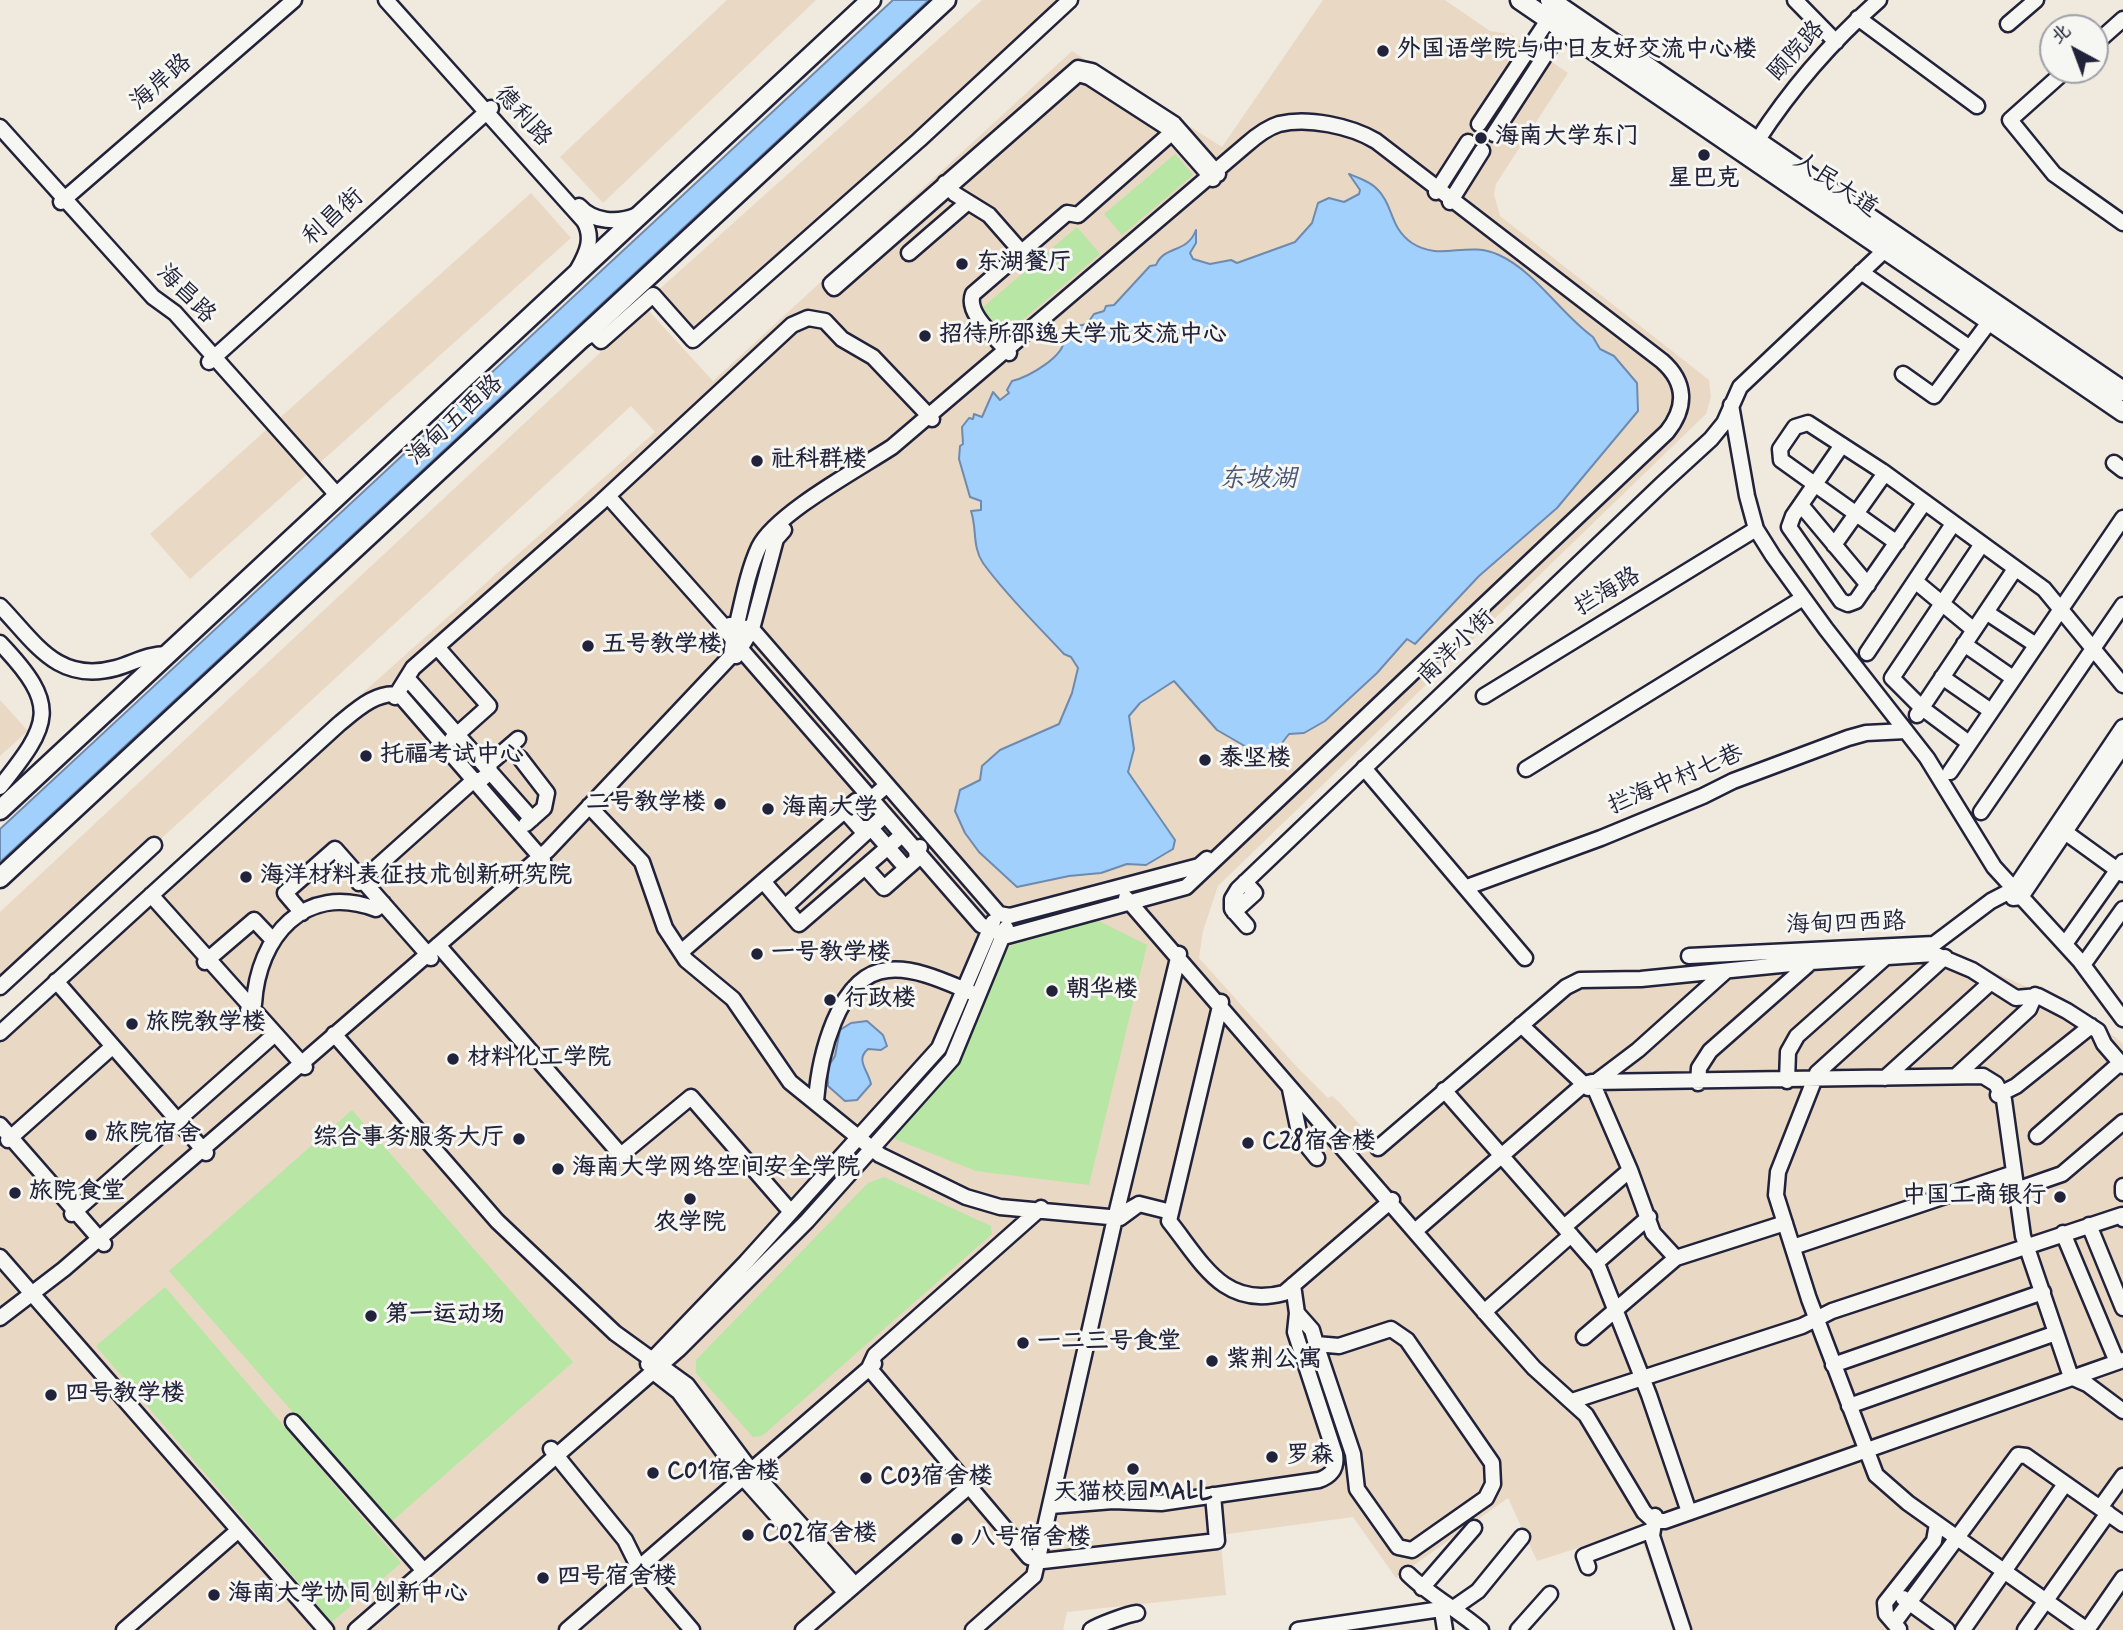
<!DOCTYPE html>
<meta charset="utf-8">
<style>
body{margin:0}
#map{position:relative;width:2123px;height:1630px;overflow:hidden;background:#f0e9dd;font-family:Mynerve,"LXGW WenKai TC",sans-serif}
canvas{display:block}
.north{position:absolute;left:2039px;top:14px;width:70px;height:70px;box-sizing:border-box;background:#f6f6f2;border:2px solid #a1a1a9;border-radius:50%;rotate:319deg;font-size:19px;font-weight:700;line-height:28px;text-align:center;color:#22223b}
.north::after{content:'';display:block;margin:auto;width:24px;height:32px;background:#22223b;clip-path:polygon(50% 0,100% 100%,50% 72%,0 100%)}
</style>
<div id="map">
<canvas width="2123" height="1630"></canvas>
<div class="north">北</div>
</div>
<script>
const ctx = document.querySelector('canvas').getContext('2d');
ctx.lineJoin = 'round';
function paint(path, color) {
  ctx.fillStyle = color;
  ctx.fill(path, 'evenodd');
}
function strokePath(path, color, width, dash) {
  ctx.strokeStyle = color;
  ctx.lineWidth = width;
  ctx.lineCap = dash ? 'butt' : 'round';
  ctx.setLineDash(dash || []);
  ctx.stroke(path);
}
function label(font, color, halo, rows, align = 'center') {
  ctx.font = font + ' Mynerve,"LXGW WenKai TC",sans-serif';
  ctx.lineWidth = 6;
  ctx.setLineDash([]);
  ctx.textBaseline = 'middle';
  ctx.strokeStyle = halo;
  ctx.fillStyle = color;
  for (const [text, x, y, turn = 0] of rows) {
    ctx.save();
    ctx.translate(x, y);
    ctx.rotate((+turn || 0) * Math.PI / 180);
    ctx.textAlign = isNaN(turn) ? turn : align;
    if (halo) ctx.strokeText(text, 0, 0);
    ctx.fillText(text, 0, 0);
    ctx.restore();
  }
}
paint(new Path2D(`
 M727,0h89l-213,203 -43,-46z
 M982,0h86l-375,340 -40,-45z
 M1323,0h122l45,31 21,3 57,39 -72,111 -2,10 6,22 209,164 2,17 -5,17 -488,472 -15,45 -4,27 98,109 31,31 4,-2 8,7 21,23 -2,4 15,17 189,-162 79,-10 43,-11 262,-13 111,50 57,36 8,7v586h-450l-35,-101 -101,32 -29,-63 -112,80 -43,-61 -133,18 6,60 -159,17 -4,18h-1063v-603l357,-329 298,-266 -24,-26 -631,581v-75l647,-603 66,72 359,-330 150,96z
 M531,193l40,45 -381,341 -40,-45z
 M0,700l28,31 -28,25z`), '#e9d9c4');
paint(new Path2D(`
 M1175,154l18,21 -71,60 -18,-21z
 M1077,227l23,27 -95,81 -23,-27z
 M1099,921l48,24 -58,240 -113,-14 -84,-33 69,-83 47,-108 45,-16z
 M352,1110l221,252 -183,161 -221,-252z
 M884,1177l107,49 1,8 -230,202 -9,1 -57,-64v-13l172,-177z
 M165,1287l236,276 -69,59 -236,-276z`), '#b7e6a5');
const water = new Path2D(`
 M893,0h36l-929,862v-33z
 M1349,174c10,4 22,8 29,16 16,16 11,37 34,53 29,19 55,-3 87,12 37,17 61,58 94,82l7,12 14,7 23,27 1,28 -81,97 -78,68 -64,68 -8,-5 -30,34 -52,48 -21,12 -15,1 -11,14 -14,4h-9l-38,-22 -43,-49 -34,22 -11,13 5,33 -6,23 47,68 -2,9 -27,16 -19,-1 -26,9 -32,3 -52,11 -38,-35 -14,-19 -10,-22 5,-21 20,-10 2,-14 18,-16 59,-26 13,-31 6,-25 -7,-11 -7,-3c-27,-29 -58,-59 -81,-91 -11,-16 -6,-35 -12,-52l10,-1v-9l-11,-4 -11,-38 1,-13 3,-2 -1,-17 7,-9 4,1 1,-5 8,3 11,-25 7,8 9,-7 -2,-3 5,-9c16,-4 55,-25 52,-44l12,-1 1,-10 10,-2 7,-10 10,-3 2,-5 8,-1 36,-39 6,-1c8,-20 31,-11 40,-35v13l-6,10 3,6 17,5 21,-4 6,3 58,-21 17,-19 6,-20 11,-5 15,4 15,-8 1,-4z
 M867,1021l16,14 4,11 -6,4 -13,-1c-13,11 0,21 3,35l-14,16 -12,1 -17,-15v-19l7,-11 5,-26 11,-7z`);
paint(water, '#a1d0fd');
strokePath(water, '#6e8aaf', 2);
strokePath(new Path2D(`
 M1476,147l11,-18`), '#c7c1bd', 14, [14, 7]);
const minor = new Path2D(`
 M386,0l198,221c10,17 3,32 -6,48
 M1795,0l41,42
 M1858,18l119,88
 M2008,24l28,-24
 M2095,44l28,-25
 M2066,70l-56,50 44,54 69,49
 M1479,124l69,-104
 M0,127l153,170 22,16 163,183
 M1494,134l68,-105
 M1757,141c35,-54 74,-99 122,-141
 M1213,179l-45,-51 -79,-51 -11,-3 -244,214 -3,-4 247,-216 14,3 82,53 44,50
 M945,183l10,11 34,21 36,41
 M1436,192l32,-50
 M61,202l233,-202
 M1450,202l32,-51
 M579,206c15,17 39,17 59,9
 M909,253l59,-51
 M1861,272l109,76
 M582,340l11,-7 8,8 52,-46 40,45 226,-200 151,-140
 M1009,353c-12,-15 -44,-39 -36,-59l94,-81 11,2 99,-87
 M209,362l282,-254
 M1903,374l31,22 56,-75
 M1731,405l16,91 9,33 17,27 53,73 101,129 67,109 86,94 43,58
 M1842,445l-49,71 -4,11 52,74 7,3 8,-3 68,-98
 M2114,463l9,7
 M1801,505l67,80
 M1897,543l-116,-83 -1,-11 15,-22 13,-4 74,48 162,118 79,96
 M1834,545l51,-72
 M1915,581l59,49
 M0,606c35,36 57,78 116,62 18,-5 31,-14 51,-14
 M1986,612l50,33
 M730,625l22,4 247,285 11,2 189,-50 8,-7
 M0,643c60,63 51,80 0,144
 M1964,644l49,34
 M437,647l52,59 -37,33
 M1867,653l86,-129
 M736,656l16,-27 24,-90 8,-9
 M1942,677l49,34
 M407,678l125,141
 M1484,696l272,-167
 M395,697l18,-29 186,-164 193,-179 16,-7 17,3 17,18 31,18 59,62
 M1917,715l98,-146
 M1969,743l-47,-35 -30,-30 90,-134
 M520,758l27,35 -3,15 -18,16
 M1364,768l161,190
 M1526,769l277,-171
 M1950,772l173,-254
 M589,806l53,56 23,66 21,32 47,39 57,83 90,73 86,42 34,10 120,11 19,-14
 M845,811l15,17h11l35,40
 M1981,812l142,-207
 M2065,832l58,42
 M865,867l19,21 33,-29 -1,-8 4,-4
 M763,881l36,43 103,-89
 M359,883l115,-103h7l9,-8 -1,-8 29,-25
 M1467,887l134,-49 102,-42 30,-15 115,-43 18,-5 40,-2
 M151,895l154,172
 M1126,898l368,425 40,45 52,47 58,97 10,9h11l458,-161
 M2013,898l8,-1 102,-151
 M785,907l100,-92
 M1234,912l21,-19 -10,-11
 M302,913l-17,-20 50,-44 96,109
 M1247,926l-15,-17v-10l6,-10 424,-405 49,-45 13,-16 16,-36 145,-137
 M2065,944l58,-82
 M438,945l183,210 70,-58 100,115
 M681,952l175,-151 15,-2 16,-14
 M1689,956l245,-12 57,-43 23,-12 109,-162
 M1945,957l-128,116 -39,99 -2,23 33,104 67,176 32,28 179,127
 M205,962l49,-42 18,19
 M2083,965l40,-56
 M56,981l150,172
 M0,987l154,-142
 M1221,1002l-52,219c33,41 54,88 115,72l108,-93
 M248,1010l6,-6c4,-67 50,-122 122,-95l7,-6
 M1521,1025l67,63
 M0,1033l339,-309c16,-13 38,-34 61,-29l143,165
 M334,1034l163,187 118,112 72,52 60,80 108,120
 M1956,1076l73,-67 6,-14
 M1885,1078l105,-95
 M1597,1081l41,-31 88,-79
 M1787,1081l1,-29 9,-16 90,-80
 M1698,1083l1,-15 11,-17 101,-89
 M1290,1089l10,48 17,21
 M1444,1090l154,176 51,129 40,117
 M1998,1095l18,-9 75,-60
 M816,1101c3,-41 21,-127 72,-131 27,-3 58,12 82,22
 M0,1125l104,119
 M2037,1136l83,-73
 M8,1140l104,-93
 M1378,1148l188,-161 14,-7 61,-1 170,-17 123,-8 38,16 44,28 22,-2 29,15 31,20 6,13 19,22
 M1630,1170l23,63 23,25 109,-35
 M2123,1186v7
 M2013,1191l49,-17 61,-52
 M1041,1208l-166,147 -6,13 160,189 14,4 174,-20 -4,-46
 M1130,1209l9,-5 32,8
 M72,1214l203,-180
 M2089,1225l34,83
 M1564,1227l66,-57 -38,-88
 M1415,1231l169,-147 8,-2 391,-6 13,8 8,16 19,136 48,141 16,7 36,27
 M2063,1233l54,129
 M1793,1247l221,-74
 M0,1257l326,373
 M1596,1263l53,-46
 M1484,1312l87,-77
 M1297,1313l15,17 4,14 37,110 4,35 41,58 14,3 74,-52 7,-14 -1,-21 -85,-123 -16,-11 -52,17 -23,-2
 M0,1318l64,-49 484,-419 183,-194 2,-16c8,-29 13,-65 26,-93 16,-33 101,-79 133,-100l354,-302c9,-8 20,-17 33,-21 29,-7 72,2 97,17l286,220c24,21 25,46 5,71l-481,455 -179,49 -26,-11 -248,-285 -12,-17 -113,-127
 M1584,1337l92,-79
 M648,1364l98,-102 193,-214 54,-126
 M1833,1365l210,-73
 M652,1371l27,21 60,81 107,120
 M1572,1401l230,-75 30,-15 290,-96 1,4
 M1849,1406l207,-73
 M293,1422l131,149
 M551,1449l74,91 14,28 53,62
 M1051,1506l62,-5 48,2 158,-23c14,-5 18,-13 16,-26l-40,-122 2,-19 -4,-28
 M2100,1508l23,-32
 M1655,1516l-3,20 31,94
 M1588,1567l-4,-11 68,-26
 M1408,1574c22,22 49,35 73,56
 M1422,1588l52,-60
 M1903,1598l44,32
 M1442,1611l3,19
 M1894,1623l124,-168 8,1 97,68
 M1899,1629l-13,-15 -1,-11 49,-62 3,-17
 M124,1630l110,-96
 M356,1630l323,-281 128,-128 145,-162 54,-131
 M567,1630l307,-266
 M803,1630l170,-147
 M973,1630l61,-54 79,-349 66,-273
 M1091,1630c7,-5 37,-16 46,-17
 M1298,1630l157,-23 23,-16 44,-54
 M1518,1630l32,-36
 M1963,1630l102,-146
 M2025,1630l83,-117
 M2087,1630l36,-52`);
const major = new Path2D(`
 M1520,0l603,412
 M1550,0l573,391
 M0,810l871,-810
 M0,878l946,-878`);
strokePath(minor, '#22223b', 19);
strokePath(major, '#22223b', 23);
strokePath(minor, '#f6f6f2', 14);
strokePath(major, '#f6f6f2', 18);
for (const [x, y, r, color] of [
 [1383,51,7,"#22223b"],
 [1481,138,7,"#22223b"],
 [1704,155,7,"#22223b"],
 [962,264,7,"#22223b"],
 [925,336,7,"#22223b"],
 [757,461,7,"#22223b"],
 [588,646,7,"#22223b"],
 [366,756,7,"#22223b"],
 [1205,760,7,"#22223b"],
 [720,804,7,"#22223b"],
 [768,809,7,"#22223b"],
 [246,877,7,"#22223b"],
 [757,954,7,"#22223b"],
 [1052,991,7,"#22223b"],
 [830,1000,7,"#22223b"],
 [132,1024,7,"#22223b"],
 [453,1059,7,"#22223b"],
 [91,1135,7,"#22223b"],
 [519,1139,7,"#22223b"],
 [1248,1143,7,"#22223b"],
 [558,1169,7,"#22223b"],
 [15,1193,7,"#22223b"],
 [2060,1197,7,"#22223b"],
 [690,1199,7,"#22223b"],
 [371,1316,7,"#22223b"],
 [1023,1343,7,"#22223b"],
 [1212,1361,7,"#22223b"],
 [51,1395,7,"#22223b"],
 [1272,1457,7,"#22223b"],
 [1133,1469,7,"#22223b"],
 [653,1473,7,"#22223b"],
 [866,1478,7,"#22223b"],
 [748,1535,7,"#22223b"],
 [957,1539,7,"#22223b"],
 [543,1578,7,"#22223b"],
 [214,1595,7,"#22223b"]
]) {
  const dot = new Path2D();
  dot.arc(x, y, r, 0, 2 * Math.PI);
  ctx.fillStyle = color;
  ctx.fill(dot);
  strokePath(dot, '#f6f6f2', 2.5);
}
label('bold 24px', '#22223b', '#f6f6f2', [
 ["外国语学院与中日友好交流中心楼",1397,51],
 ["海南大学东门",1495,138],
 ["星巴克",1704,180,"center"],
 ["东湖餐厅",976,264],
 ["招待所邵逸夫学术交流中心",939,336],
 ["社科群楼",771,461],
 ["五号教学楼",602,646],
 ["托福考试中心",380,756],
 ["泰坚楼",1219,760],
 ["二号教学楼",706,804,"right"],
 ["海南大学",782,809],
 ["海洋材料表征技术创新研究院",260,877],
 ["一号教学楼",771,954],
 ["朝华楼",1066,991],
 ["行政楼",844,1000],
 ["旅院教学楼",146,1024],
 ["材料化工学院",467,1059],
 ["旅院宿舍",105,1135],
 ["综合事务服务大厅",505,1139,"right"],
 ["C28宿舍楼",1262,1143],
 ["海南大学网络空间安全学院",572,1169],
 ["旅院食堂",29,1193],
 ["中国工商银行",2046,1197,"right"],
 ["农学院",690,1224,"center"],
 ["第一运动场",385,1316],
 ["一二三号食堂",1037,1343],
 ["紫荆公寓",1226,1361],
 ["四号教学楼",65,1395],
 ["罗森",1286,1457],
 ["C01宿舍楼",667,1473],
 ["C03宿舍楼",880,1478],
 ["天猫校园MALL",1133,1494,"center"],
 ["C02宿舍楼",762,1535],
 ["八号宿舍楼",971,1539],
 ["四号宿舍楼",557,1578],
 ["海南大学协同创新中心",228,1595]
], 'left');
label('24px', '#22223b', '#f6f6f2', [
 ["颐院路",1797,52,-48],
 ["海岸路",162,83,-41],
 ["德利路",522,117,48],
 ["人民大道",1835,186,34],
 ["利昌街",334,218,-42],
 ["海昌路",185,295,45],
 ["海甸五西路",456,421,-43],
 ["拦海路",1608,593,-31],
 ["南洋小街",1457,648,-44],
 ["拦海中村七巷",1676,781,-23],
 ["海甸四西路",1846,925,-2]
]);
label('italic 26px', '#485675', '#f6f6f2', [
 ["东坡湖",1258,481]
]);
</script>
